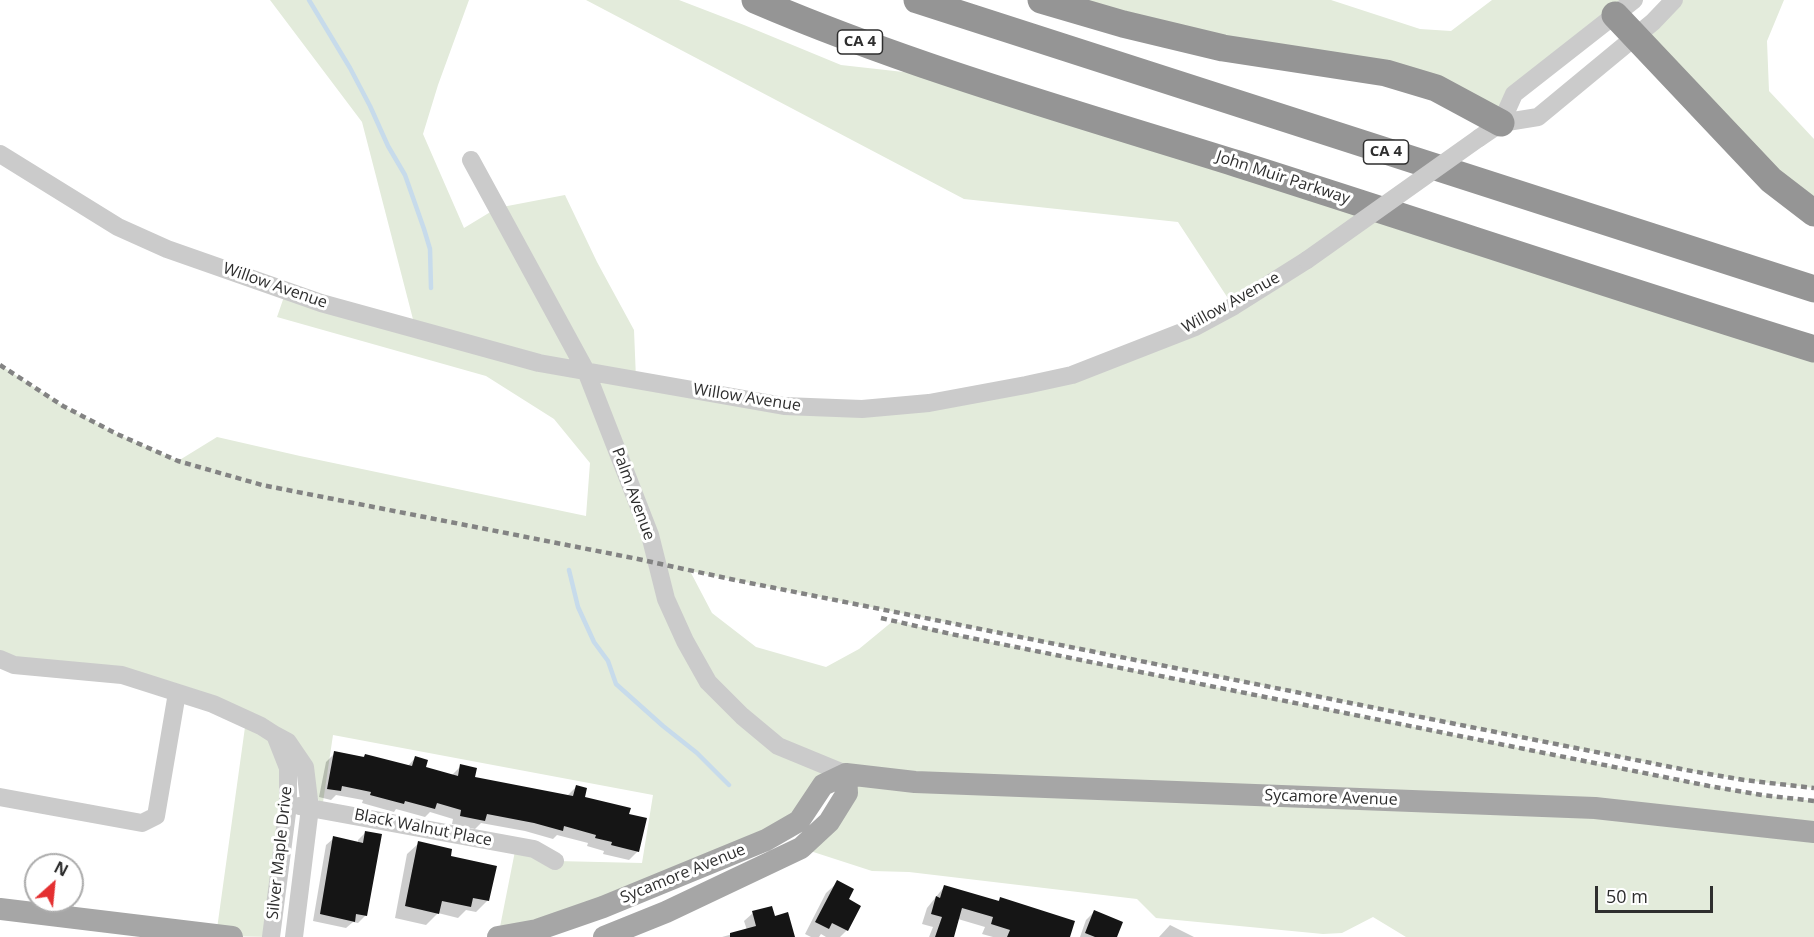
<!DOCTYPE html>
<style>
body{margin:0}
#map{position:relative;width:1814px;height:937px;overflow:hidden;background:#fff;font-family:"Open Sans",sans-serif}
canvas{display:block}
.north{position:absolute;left:24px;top:853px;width:60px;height:60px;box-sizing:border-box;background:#fff;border:2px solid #ababab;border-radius:50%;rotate:27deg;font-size:16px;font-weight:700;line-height:24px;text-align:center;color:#2e2e2e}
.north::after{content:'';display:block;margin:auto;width:21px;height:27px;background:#e43031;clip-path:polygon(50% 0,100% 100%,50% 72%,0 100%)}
.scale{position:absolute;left:1595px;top:886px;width:118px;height:27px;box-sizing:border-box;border:3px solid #2e2e2e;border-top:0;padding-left:8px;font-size:18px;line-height:21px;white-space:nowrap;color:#2e2e2e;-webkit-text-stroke:4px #fff;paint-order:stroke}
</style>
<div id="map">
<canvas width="1814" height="937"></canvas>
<div class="north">N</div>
<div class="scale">50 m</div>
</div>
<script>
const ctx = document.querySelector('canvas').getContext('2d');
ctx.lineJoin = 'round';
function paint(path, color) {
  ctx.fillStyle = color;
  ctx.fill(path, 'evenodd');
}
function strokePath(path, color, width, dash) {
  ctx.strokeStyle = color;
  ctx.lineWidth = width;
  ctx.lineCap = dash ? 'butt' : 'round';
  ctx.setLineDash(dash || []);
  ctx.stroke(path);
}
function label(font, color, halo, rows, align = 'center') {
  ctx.font = font + ' "Open Sans",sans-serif';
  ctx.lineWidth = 6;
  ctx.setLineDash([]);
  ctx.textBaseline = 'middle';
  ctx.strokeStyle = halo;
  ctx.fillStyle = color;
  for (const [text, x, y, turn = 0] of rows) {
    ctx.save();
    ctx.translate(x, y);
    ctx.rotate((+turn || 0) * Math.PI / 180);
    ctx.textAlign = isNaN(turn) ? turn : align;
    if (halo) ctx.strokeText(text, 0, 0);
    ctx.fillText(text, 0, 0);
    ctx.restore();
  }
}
paint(new Path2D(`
 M270,0h199l-31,85 -15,49 41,94 33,-20 68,-13 32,67 37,68 2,49 226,30 164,-24 207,-79 -55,-84 -214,-23 -378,-199h93l65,25 97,40 125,14 417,138 431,130v441l-70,-8 -58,-10 -996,-199 22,42 44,34 70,20 33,-18 34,-28 58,13 758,152 53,9 52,6v136h-408l-33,-20 -31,16 -19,1 -167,-16 -19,-19 -228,-27 -37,-1 -71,-23 46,-73 -48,46 -301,116 18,-91 40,15 86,2 11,-68 -320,-60 -11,74 -17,-42 -17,1 -17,169 -55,-1 30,-216 -69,-27 -177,-34v-294l63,41 54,28 61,27 39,-24 83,19 286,60 4,-53 -36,-44 -68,-43 -209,-59 9,-26 129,36 -53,-205z
 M1041,0h290l89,29 31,2 41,-31h142l-120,94 -13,29 -65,-35z
 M1674,0h110l-17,41 2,50 45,48v74l-179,-176z`), '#e3ebdb');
paint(new Path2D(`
 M335,753l27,5 3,-3 42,12 8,-9 9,10 28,7 9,-9 12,12 94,18 9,-9 7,11 44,18 11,35 -9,9 -26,-6 1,-3 -17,-5 1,-3 -31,-8 -4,4 -28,-8 -44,-8 -6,6 -23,-5 1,-5 -23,-7 -5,5 -29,-8 -2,3 -32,-9 1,-3 -27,-5 -5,5 -12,-3 7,-35z
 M366,832v83l-8,8 -5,-1 -7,6 -33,-7 13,-76 8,-7 24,5v-3z
 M419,843l30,14 39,43 -12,12 -10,-2 -8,8 -20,-5 -12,12 -31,-7 12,-64z
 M838,882l9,18 12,7 -12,23 -7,7h-14l-5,-3 -2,3h-8l-6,-3 21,-41z
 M944,887l53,15 3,-3 68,38h-75l-11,-3 3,-7 -27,-8 -5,18h-24l4,-10 -11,-3 5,-16z
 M1094,912l22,25h-36l6,-17z
 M753,913l21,5 20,19h-72l25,-7 -3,-9z
 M1170,925l24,12h-35z`), '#0003');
strokePath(new Path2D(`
 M309,0l41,68 20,38 18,40 17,29 19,54 6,20 1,39
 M569,570l9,37 16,35 14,19 8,23 47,42 34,27 32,32`), '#c7dbeb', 4.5);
paint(new Path2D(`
 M334,751l30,6 1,-3 47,12 3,-10 13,4 -2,7 32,9 2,-12 17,4 -2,9 98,19 3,-11 11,3 -2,9 46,11 -2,6 18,4 -8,34 -28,-7 1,-3 -17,-4 1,-3 -32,-9 -1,5 -29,-8 -47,-9 -2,7 -25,-5 1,-6 -24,-7 -2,6 -30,-8 -1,3 -34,-9 1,-3 -29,-6 -1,5 -14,-2z
 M365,831l17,3 -15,82 -11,-2 -1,8 -35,-8 13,-78 30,7z
 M418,841l34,8 -1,7 46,10 -8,35 -16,-3 -2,9 -29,-6 -3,13 -34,-8z
 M837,880l17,9 -5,10 12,7 -13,25 -16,-8 -3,6 -14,-7z
 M944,885l55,16 1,-4 75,24 -5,16h-63l3,-7 -19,-6 2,-7 -31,-9 -8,29h-19l7,-20 -11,-3 5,-18 4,2z
 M772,906l3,10 13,-4 7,25h-65v-4l26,-7 -4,-15z
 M1094,910l29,12 -6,15h-22l-10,-4z`), '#151515');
strokePath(new Path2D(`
 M1501,123l13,-29 120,-94
 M1479,138l22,-15 37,-6 115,-95 21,-22
 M0,154l118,73 49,22 154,54 218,60 245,43 78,3 67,-6 97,-18 46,-10 123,-48 39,-21 73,-46
 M471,160l115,211 64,164 16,64 19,42 23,41 34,34 36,30 68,28
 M0,659l14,6 108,10 91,29 48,22 14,9
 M0,797l142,26 14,-7 21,-123
 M299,806l235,43 21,12
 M271,937l17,-132v-37l-13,-33 13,7 17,25 5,41 -16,129`), '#cbcbcb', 18);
strokePath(new Path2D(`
 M0,909l232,28
 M498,937l39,-7 66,-23 163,-67 33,-19 24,-36 23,-11 69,8 680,26 219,24
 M604,937l62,-25 135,-64 28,-26 18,-29 -1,-19`), '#a6a6a6', 22);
strokePath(new Path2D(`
 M755,0c156,67 320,113 483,164 192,61 383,125 576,185
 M917,0l897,289
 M1041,0l82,24 100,24 163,25 50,15 65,35
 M1615,15l156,165 43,33`), '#959595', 27);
strokePath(new Path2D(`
 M0,365l63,41 54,28 61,27 84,24 371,73 102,22 951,190 58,10 70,8
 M881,618l70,16 758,152 53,9 52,6`), '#838383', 4.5, [6, 4.5]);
strokePath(new Path2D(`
 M1307,260l172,-122`), '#cbcbcb', 18);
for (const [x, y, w] of [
 [860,42,45],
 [1386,152,45]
]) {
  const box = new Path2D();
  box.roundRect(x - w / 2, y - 12, w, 24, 4.5);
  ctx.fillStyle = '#fff';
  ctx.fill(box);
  strokePath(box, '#2e2e2e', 1.5);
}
label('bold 15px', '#2e2e2e', null, [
 ["CA 4",860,42],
 ["CA 4",1386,152]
]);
label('16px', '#2e2e2e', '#fff', [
 ["John Muir Parkway",1283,178,18],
 ["Willow Avenue",275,286,19],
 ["Willow Avenue",1231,303,-29],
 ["Willow Avenue",747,398,9],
 ["Palm Avenue",633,494,70],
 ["Sycamore Avenue",1331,798,2],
 ["Black Walnut Place",423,828,11],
 ["Silver Maple Drive",280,853,-84],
 ["Sycamore Avenue",683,874,-22]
]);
</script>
